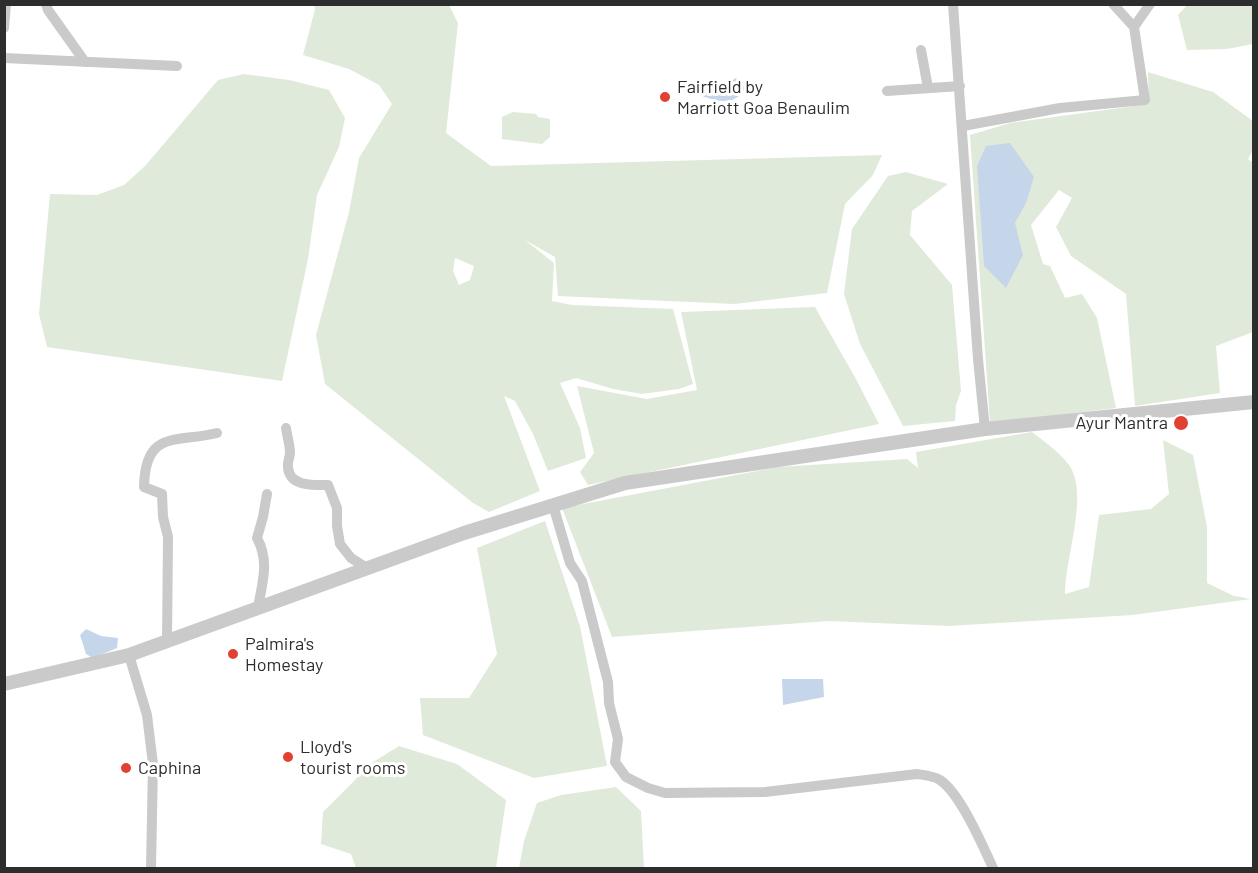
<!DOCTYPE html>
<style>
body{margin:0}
#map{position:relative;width:1258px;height:873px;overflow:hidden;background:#fff;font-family:Barlow,sans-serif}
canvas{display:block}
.frame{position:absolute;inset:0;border:6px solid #2d2d2d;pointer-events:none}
</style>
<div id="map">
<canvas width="1258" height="873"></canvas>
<div class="frame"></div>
</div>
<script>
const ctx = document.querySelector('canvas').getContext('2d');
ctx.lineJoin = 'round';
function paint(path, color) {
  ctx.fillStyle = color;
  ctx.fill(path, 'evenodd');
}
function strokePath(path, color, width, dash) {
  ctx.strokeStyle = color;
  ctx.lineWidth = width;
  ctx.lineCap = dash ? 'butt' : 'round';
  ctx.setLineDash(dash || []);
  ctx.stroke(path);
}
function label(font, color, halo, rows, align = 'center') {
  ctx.font = font + ' Barlow,sans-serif';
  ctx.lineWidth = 6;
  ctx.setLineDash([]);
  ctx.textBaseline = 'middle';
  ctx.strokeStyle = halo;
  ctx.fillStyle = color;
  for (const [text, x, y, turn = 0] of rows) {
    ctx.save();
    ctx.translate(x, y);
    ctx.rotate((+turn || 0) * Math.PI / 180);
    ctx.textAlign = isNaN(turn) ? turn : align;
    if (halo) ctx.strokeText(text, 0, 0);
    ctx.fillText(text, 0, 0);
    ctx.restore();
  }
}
paint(new Path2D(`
 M1188,4l65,1v39l-26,5 -40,1 -9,-35z
 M314,5h135l9,18 -12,110 45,33 391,-11 -9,20 -28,29 -18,89 -93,11 -176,-8 -3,-39 -30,-17 29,23 -2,38 20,4 101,4 20,75 -14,5 -37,5 -29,-5 -37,-11 -16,5 20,45 6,30 -38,13 -15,-37 -18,-33 -11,-5 36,95 -51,21 -16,-9 -148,-119 -9,-49 33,-123 10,-54 33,-54 -13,-19 -30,-16 -46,-14 12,-46zM455,258l19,8 -4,14 -11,5 -6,-14z
 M1148,72l65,20 40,29v29l-5,9 6,4 -1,169 -37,14 4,47 -85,13 -9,-112 -55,-38 -15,-29 16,-29 -13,-8 -28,35 12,39 7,2 15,32 17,-4 15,24 19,90 -126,15 -20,-288 40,-12 139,-19z
 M244,74l45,6 40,10 16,28 -6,29 -22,48 -9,64 -26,122 -235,-34 -8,-33 11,-120 47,1 27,-10 21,-19 73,-86z
 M513,112l23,2 2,3 12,2v18l-8,7 -40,-5v-22z
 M906,172l42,12 -36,27 -2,24 42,50 9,106 -5,14 -1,16 -52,5 -43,-82 -16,-50 8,-65 36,-53z
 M815,307l41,72 23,45 -291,61 -8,-13 14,-19 -17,-67 70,13 50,-9 -16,-78z
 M1032,432c12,9 34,25 40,38 15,31 -7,89 -7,124l24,-7 10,-72 52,-6 18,-15 -6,-54 30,15 14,72v56l27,13 17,3 -118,16 -185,11 -119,-5 -217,16 -50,-129 216,-41 129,-8 11,9 -2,-16z
 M545,521l35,105 27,140 -73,12 -111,-43 -3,-37h49l28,-44 -20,-106z
 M399,746l58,18 49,36 -10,68h-140l-5,-14 -30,-10 2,-32 50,-50z
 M616,787l25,24 3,57h-125l5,-27 13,-38 24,-8z`), '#e0eada');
paint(new Path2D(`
 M736,78l7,5 1,7c-10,17 -31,11 -46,4l-1,-8h3c9,-8 16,-4 26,-2z
 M1010,143l24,34 -8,26 -11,20 8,32 -17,33 -22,-22 -7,-100 9,-20z
 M86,629l15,7 17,2 -1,10 -24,10 -7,-4 -6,-19z
 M782,679h41l1,18 -41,8z`), '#c6d6ea');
strokePath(new Path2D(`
 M46,4l2,6 37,52
 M953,4l25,355 7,70
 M1134,27l16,-23
 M4,28l2,-24
 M921,50l7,38
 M4,58l173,8
 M887,91l73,-5
 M963,126l97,-18 85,-8 -11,-73 -21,-23
 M286,428c1,8 4,17 4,25 0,4 -3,9 -2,14 1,20 26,18 40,18l9,23v18l3,18 11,14 16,10
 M553,505l17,58 12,18 26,101 1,21 9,36 -3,23 11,15 22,11 17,5 100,-1 152,-18c8,1 17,2 23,6 20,13 43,66 53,88
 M258,608c4,-25 12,-46 -1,-70l6,-21 4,-23
 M167,641l1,-104 -5,-20 -1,-23 -18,-7c1,-58 33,-44 73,-54
 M129,655l18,60 6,49 -2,104`), '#cacaca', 10);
strokePath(new Path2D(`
 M4,684l125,-29 335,-122 161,-50 360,-54 269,-27`), '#cacaca', 14);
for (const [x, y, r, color] of [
 [665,97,6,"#e14132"],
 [1181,423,8,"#e14132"],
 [233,654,6,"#e14132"],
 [288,757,6,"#e14132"],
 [126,768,6,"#e14132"]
]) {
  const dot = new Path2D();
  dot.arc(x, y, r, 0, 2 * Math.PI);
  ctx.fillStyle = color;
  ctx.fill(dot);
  strokePath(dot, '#fff', 2);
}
label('18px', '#2d2d2d', '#fff', [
 ["Fairfield by",677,87],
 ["Marriott Goa Benaulim",677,108],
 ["Ayur Mantra",1168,423,"right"],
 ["Palmira's",245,644],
 ["Homestay",245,665],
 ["Lloyd's",300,747],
 ["tourist rooms",300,768],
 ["Caphina",138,768]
], 'left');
</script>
